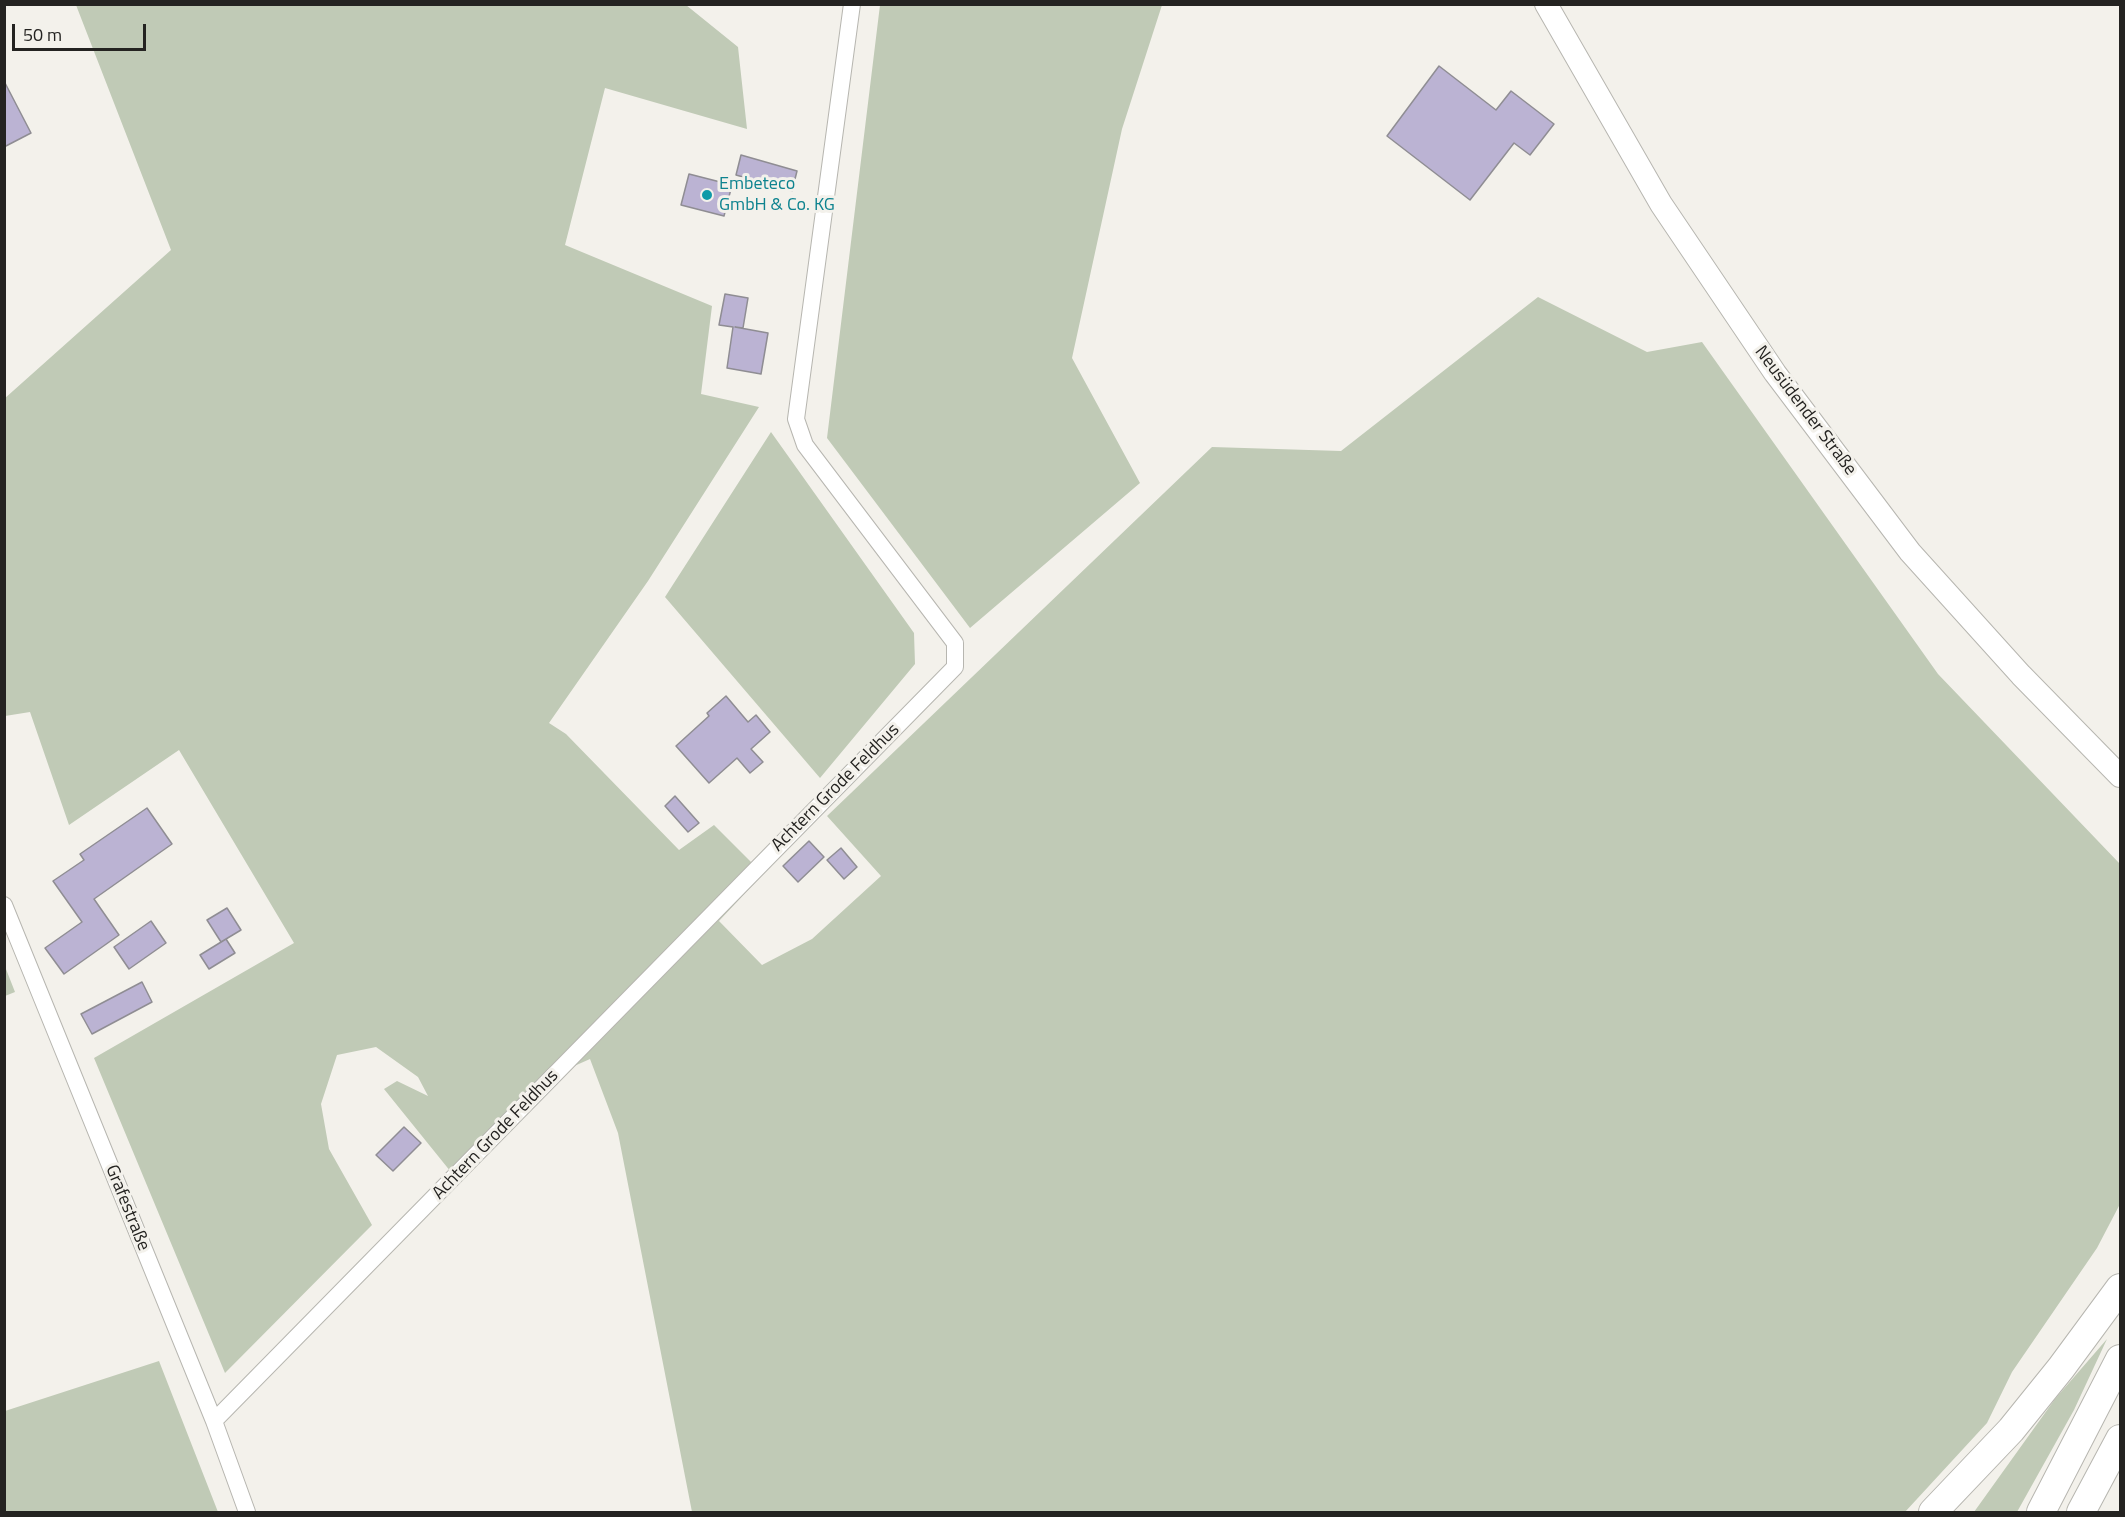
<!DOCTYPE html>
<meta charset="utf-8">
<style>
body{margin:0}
#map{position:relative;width:2125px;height:1517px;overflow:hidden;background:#f3f1eb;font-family:"Titillium Web",sans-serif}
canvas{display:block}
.frame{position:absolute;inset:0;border:6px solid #242321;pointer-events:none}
.scale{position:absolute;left:12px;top:24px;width:134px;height:27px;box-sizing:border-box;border:3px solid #242321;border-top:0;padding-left:8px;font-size:18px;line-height:21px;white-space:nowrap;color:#242321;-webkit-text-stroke:4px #f3f1eb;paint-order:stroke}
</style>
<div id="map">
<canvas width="2125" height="1517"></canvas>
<div class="frame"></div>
<div class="scale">50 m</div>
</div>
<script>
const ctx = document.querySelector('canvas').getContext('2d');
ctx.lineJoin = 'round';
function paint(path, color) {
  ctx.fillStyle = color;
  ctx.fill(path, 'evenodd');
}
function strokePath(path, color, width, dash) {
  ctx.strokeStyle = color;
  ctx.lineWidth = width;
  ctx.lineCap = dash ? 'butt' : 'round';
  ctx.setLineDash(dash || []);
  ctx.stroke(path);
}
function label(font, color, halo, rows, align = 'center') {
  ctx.font = font + ' "Titillium Web",sans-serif';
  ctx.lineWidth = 6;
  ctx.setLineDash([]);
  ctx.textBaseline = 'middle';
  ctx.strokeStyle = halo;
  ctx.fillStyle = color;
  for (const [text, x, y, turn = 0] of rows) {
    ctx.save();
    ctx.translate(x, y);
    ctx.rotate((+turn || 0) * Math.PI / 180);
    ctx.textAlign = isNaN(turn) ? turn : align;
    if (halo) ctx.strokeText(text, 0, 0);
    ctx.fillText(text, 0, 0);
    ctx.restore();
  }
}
paint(new Path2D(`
 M76,5h610l52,42 9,82 -142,-41 -40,157 147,61 -11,88 58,13 -111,174 -99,142 17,11 113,116 35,-25 49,49 -44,47 43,44 50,-26 69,-63 -54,-60 385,-369 129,4 197,-154 109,55 55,-10 236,332 182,190v340l-23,44 -85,124 -25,51 -82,89h-1213l-74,-379 -28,-74 -36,16 -99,102 -71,-88 13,-8 31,15 -10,-19 -42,-30 -39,8 -16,49 8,45 43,76 -147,148 -131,-315 200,-115 -115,-193 -110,75 -39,-113 -25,4 -1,-317 167,-149z
 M880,5h282l-40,124 -50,229 68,125 -170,145 -143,-190z
 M771,432l143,201 1,31 -95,114 -155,-181z
 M4,964l11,28 -10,4h-1z
 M2107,1339l-33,71 -57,102h-43l81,-113z
 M159,1361l59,151h-213v-101z`), '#c0cab6');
const building = new Path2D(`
 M1439,66l57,44 15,-19 43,33 -24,31 -16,-12 -44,57 -83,-64z
 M4,81l27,52 -27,14z
 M741,155l56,16 -5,20 -56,-16z
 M689,174l43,11 -8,31 -43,-11z
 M725,294l23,4 -5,30 -8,-1 33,6 -7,41 -34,-6 6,-41 -14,-2z
 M726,696l22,26 8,-7 14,17 -19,17 12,13 -13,11 -13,-15 -28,25 -33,-37 33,-30 -2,-3z
 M675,796l24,27 -11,9 -23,-26z
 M147,808l25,36 -78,55 25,36 -55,39 -19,-26 37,-26 -29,-41 31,-21 -4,-6z
 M809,841l15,16 -26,25 -15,-16z
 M841,848l16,19 -13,12 -17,-19z
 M227,908l14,22 -20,12 -14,-22z
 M151,921l15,22 -37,26 -15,-22z
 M226,939l9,14 -26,16 -9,-14z
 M142,982l10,20 -60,32 -11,-20z
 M404,1127l17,16 -28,28 -17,-16z`);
paint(building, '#bbb3d3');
strokePath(building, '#8f8d93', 1.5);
const street = new Path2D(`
 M4,905l210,516 33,91
 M214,1421l741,-754v-24l-150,-198 -9,-26 56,-415`);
const secondary = new Path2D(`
 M1546,4l115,200 114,169 135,179 111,123 99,101`);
const highway = new Path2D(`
 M1933,1512l78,-82 50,-62 59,-80
 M2041,1512l79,-153
 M2081,1512l39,-73`);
strokePath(street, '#b7b6b0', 18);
strokePath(secondary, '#b7b6b0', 24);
strokePath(highway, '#b7b6b0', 30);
strokePath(street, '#fff', 16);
strokePath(secondary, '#fff', 22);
strokePath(highway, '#fff', 28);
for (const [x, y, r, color] of [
 [707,195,6,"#0f9aa8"]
]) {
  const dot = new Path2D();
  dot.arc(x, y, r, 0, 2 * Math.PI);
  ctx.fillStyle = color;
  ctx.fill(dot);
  strokePath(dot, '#f3f1eb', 2);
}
label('18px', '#0d838f', '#f3f1eb', [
 ["Embeteco",719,185],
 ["GmbH & Co. KG",719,206]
], 'left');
label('18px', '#242321', '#f3f1eb', [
 ["Neusüdender Straße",1805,411,53],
 ["Achtern Grode Feldhus",836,788,-45],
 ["Achtern Grode Feldhus",496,1135,-46],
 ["Grafestraße",127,1208,68]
]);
</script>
